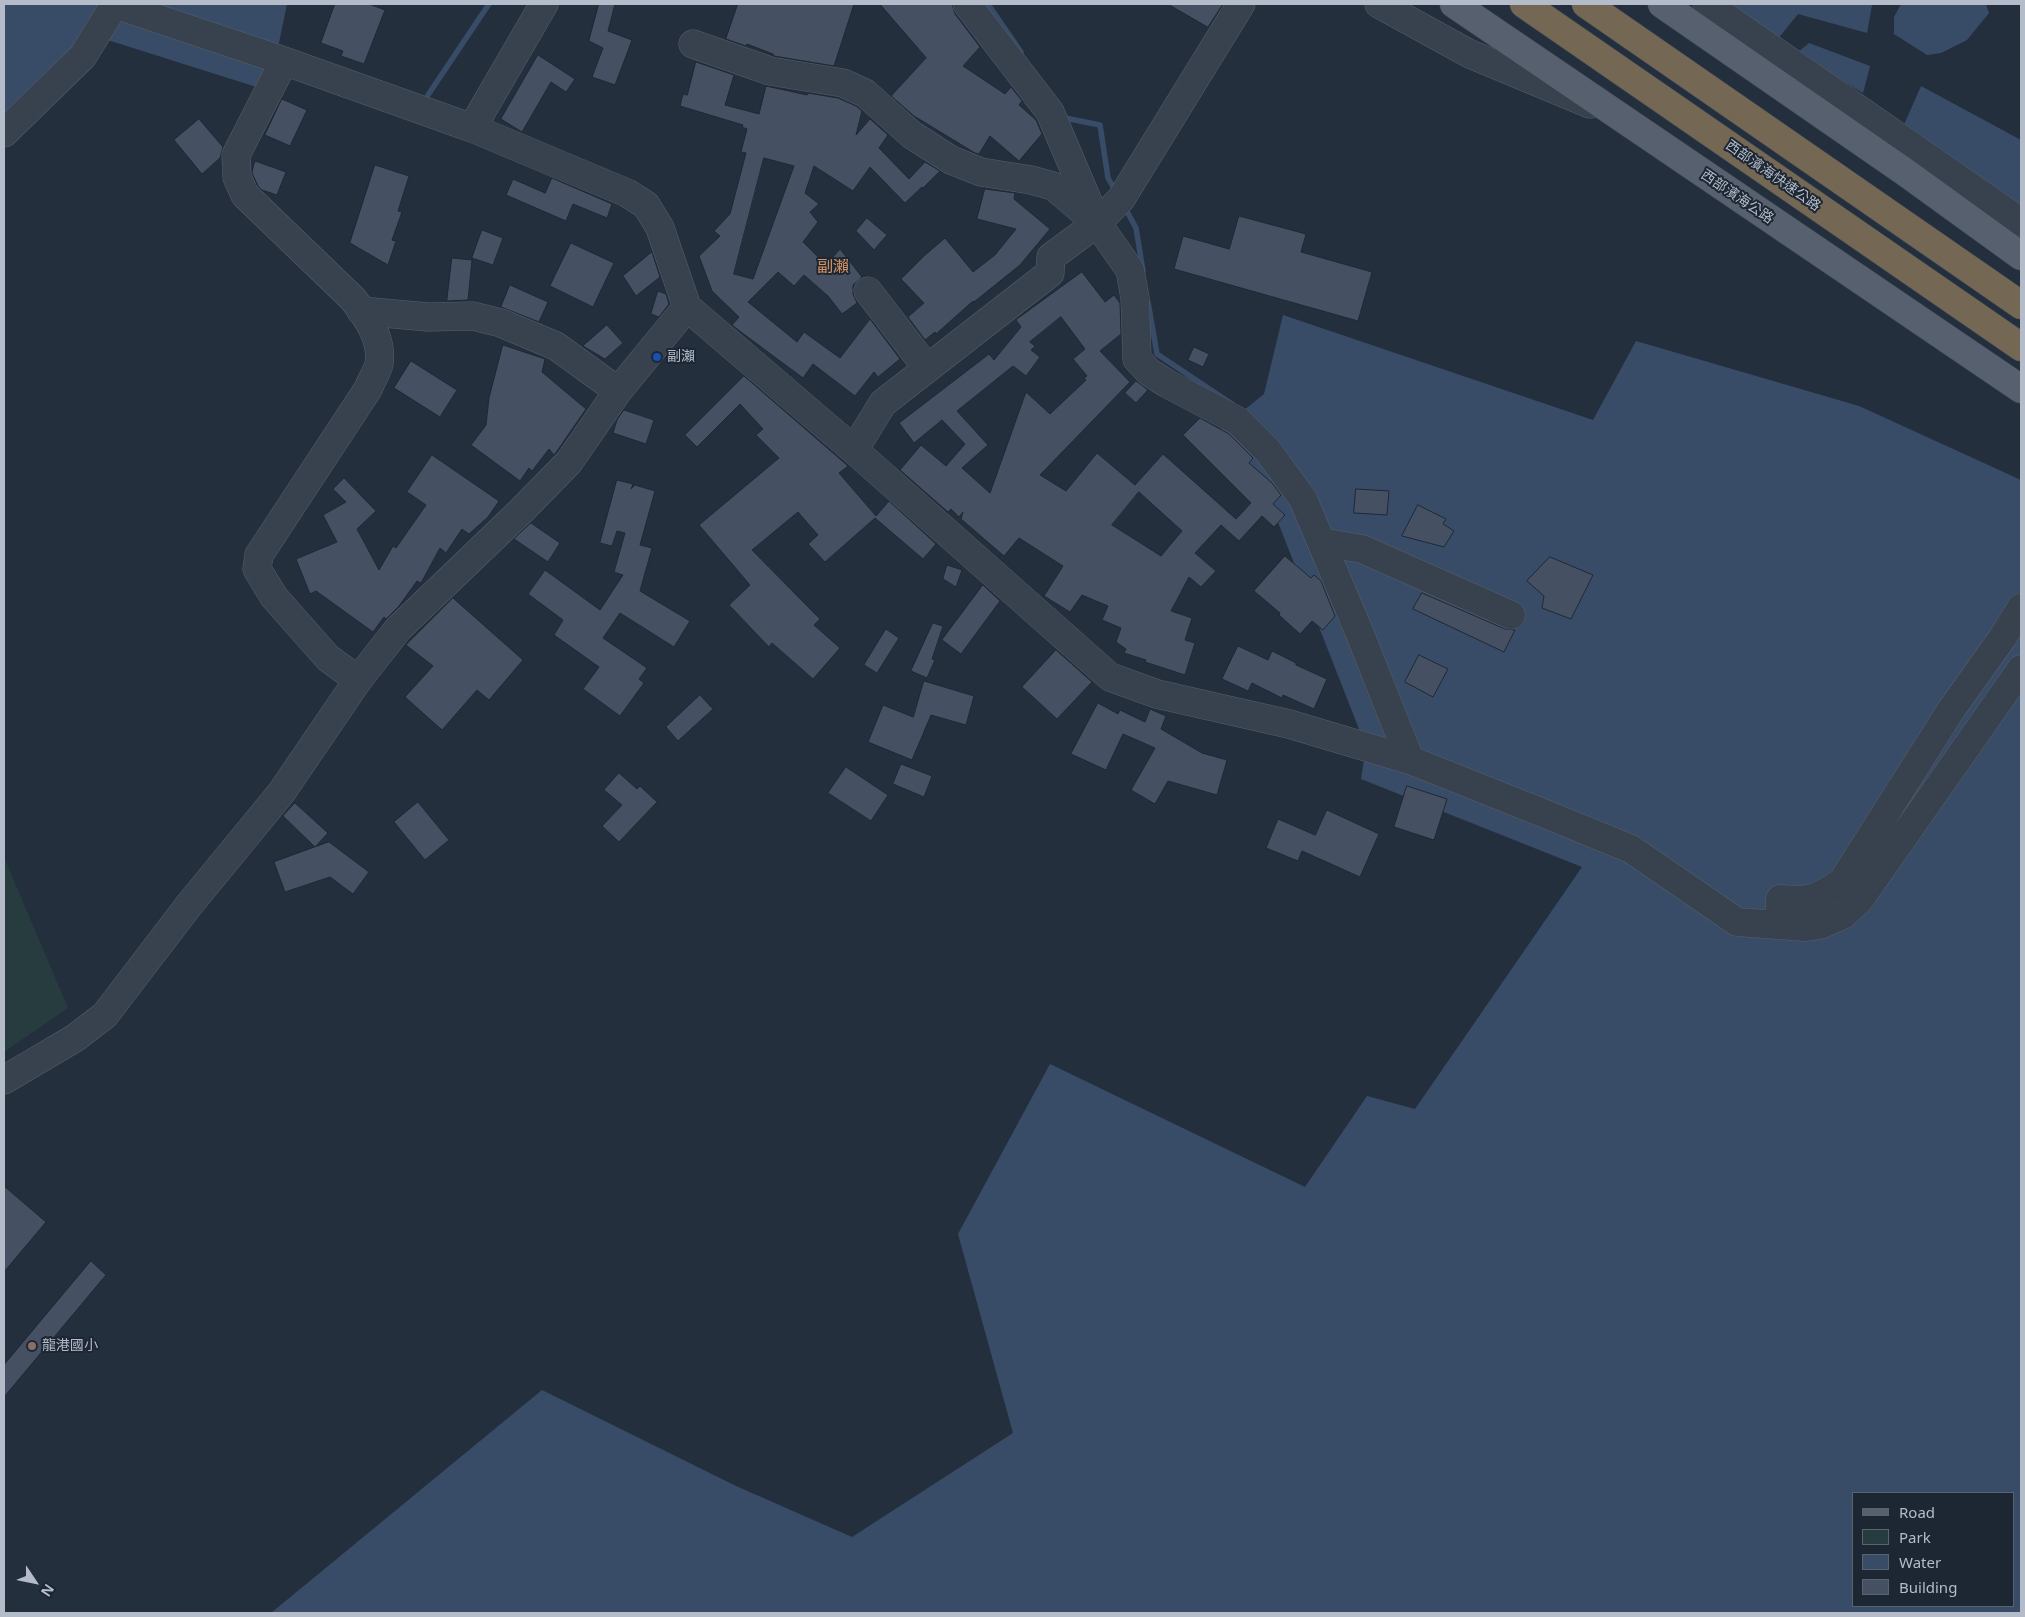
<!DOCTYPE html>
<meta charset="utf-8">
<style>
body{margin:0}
#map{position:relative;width:2025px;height:1617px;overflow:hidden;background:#242f3e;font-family:"Noto Sans",sans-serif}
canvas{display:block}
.frame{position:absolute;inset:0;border:5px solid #b4bcc9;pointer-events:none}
.legend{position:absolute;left:1852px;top:1492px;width:162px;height:115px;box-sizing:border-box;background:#1d2633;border:1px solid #59626f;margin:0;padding:6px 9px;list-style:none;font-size:15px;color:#b4bcc9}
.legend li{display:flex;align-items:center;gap:10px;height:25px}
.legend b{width:25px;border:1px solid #59626f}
.north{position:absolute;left:10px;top:1557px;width:50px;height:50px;-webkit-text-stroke:4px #1d2633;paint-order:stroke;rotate:124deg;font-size:14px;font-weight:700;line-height:20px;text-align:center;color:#b4bcc9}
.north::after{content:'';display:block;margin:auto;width:18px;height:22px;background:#b4bcc9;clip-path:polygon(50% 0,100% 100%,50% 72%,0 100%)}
</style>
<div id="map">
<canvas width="2025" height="1617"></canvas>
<div class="frame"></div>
<ul class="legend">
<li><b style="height:6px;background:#56606e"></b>Road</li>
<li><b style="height:14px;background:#263c3f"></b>Park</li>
<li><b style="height:14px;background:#394c67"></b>Water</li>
<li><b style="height:14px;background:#455162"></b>Building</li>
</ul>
<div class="north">N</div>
</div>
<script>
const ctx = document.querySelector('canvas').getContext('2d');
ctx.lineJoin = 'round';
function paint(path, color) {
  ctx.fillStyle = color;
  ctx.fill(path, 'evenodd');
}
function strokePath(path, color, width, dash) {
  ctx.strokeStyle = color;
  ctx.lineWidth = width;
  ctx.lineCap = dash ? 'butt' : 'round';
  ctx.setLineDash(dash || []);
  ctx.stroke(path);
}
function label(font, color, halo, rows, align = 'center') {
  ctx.font = font + ' "Noto Sans","Noto Sans TC",sans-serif';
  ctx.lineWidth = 4;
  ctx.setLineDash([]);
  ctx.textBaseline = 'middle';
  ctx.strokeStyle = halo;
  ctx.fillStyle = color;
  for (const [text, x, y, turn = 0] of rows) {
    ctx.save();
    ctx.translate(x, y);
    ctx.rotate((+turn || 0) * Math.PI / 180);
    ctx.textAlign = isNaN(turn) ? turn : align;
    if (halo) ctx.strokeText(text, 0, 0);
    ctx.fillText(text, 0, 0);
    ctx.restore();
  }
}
paint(new Path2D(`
 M4,857l64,151 -64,44z`), '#263c3f');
paint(new Path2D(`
 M4,4h283l-18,87 -177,-56 -88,100z
 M1726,4h145l1,1 -5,28 -69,-19 -21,26z
 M1901,4h85l3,9 -22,27 -26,13 -14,2 -33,-21v-17z
 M1809,43l61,23 -7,27 -66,-40z
 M1921,86l100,54v67l-118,-80z
 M1283,315l310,105 43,-79 223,65 162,74v1133h-1750l271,-223 194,96 116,51 161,-104 -55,-199 92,-170 255,123 62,-91 48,13 167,-242 -221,-88 5,-32 -92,-235 -63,-75 53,-43zM1854,1493h160v113h-160z`), '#394c67');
strokePath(new Path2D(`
 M988,4l33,48
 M428,95l61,-91
 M1063,115l2,3 35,7 8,53 8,14
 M1124,206l12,22 7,43
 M1148,302l9,52 75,50`), '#394c67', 5.5);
const building = new Path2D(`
 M335,4h34l16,6 -21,54 -23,-8 2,-5 -22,-8z
 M599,4h16l-7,27 24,9 -17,45 -23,-8 11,-29 -14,-7z
 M738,4h116l-20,62 -60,-10 -1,-2 -26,-10 -1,2 -20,-7z
 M880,4h72l3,10 25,33 -17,19 42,28 6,-7 11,14 -3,4 17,15 6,14 -23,27 -29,-25 -11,18 -4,-1 -61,-37 -23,-20 35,-38z
 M1168,4h55l-15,23z
 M538,55l37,24 -9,13 -15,-10 -29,50 -21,-13z
 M696,62l38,13 -9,30 34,9 7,-28 41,9 1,-2 30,5 18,8 6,5 -6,24 14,-16 18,16 -9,13 30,31 16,-17 15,9 -17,17 -1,-1 -17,16 -35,-36 -17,24 -39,-25 -9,27 14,11 -9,8 8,10 -15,20 23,23 14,-16 22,28 -9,8v9l4,9 -15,11 -14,-18 -24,-21 -10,11 -16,-14 -30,30 49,40 7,-10 36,26 30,-39 30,40 -22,18 -4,-5 -19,24 -42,-32 -10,14 -62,-46 -9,-7 7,-8 -27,-26 -13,-35 21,-20 -6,-5 16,-17 16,-61 -5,-1 6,-23 -5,-2 1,-2 -63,-19 3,-12 4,1zM764,158l30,8 -41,113 -19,-5z
 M282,99l25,11 -17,36 -25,-11z
 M199,119l24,28 -3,11 -18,16 -28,-34z
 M255,161l31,11 -9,23 -15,-5 -4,-4 -6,-13z
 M375,165l34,11 -11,35 4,1 -10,28 4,1 -8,24 -38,-22z
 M552,178l60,26 -5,14 -34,-14 -7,17 -60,-26 7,-16 32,14z
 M985,189l30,4 -1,6 36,30 -30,36 -46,37 -1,-1 -37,33 -1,-2 -10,8 -17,-23 16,-14 -23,-24 23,-23 21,-18 28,34 22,-17 21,-26 -39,-10z
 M1239,216l67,18 -5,18 71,20 -14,49 -184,-52 9,-33 46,13z
 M867,218l20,17 -13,15 -18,-19z
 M482,230l21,8 -10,27 -21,-7z
 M571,243l43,20 -21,44 -43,-21z
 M652,252l8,25 -24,19 -13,-20z
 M452,258l20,2 -4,40 -21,1z
 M1082,272l23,30 9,-7 6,8 1,31 -21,17 30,31 -90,93 26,16 31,-38 38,32 28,-31 73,65 15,-16 -68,-68 17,-17 29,16 24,24 -4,5 23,20 9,12 -8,9 12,11 -11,12 -12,-11 -23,25 -18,-16 -26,28 21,18 -15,16 -12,-10 -18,34 21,7 -7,22 10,3 -10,32 -40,-13 1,-2 -22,-7 2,-4 -10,-7 5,-14 -19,-8 6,-14 -26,-11 -12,17 -26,-16 19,-30 -44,-28 -15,18 -43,-37 2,-7 -4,5 -8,-8 -3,3 -48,-42 21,-25 25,21 19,-22 -23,-24 -28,23 -15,-20 90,-69 5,6 27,-33 -5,-7zM1061,317l24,32 -12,10 14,17 -3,2 2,2 -36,34 -24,-22 -36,101 -28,-25 26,-23 -31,-34 56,-45 13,10 14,-19 -9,-7 4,-4 -5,-4zM1139,492l43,39 -21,25 -49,-31z
 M510,285l38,17 -9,20 -38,-15z
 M658,291l8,3 3,10 -10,13 -8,-3z
 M607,325l16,18 -18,16 -22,-13z
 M503,345l42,14 -3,13 44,37 -29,42 -3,4 -5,-6 -17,22 -3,-3 -9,13 -49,-36 15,-20 3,-27z
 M1194,347l15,7 -6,13 -15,-7z
 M411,361l46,29 -17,27 -46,-29z
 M744,376l104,90 -9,7 37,43 13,-15 47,43 -13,15 -48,-41 -50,44 -17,-18 10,-9 -20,-23 -46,38 68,69 -6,6 26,23 -27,31 -41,-36 -3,4 -40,-42 21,-20 -51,-60 80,-67 -23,-23 7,-6 -23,-25 -43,43 -12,-12z
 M1136,381l12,9 -12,13 -11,-10z
 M624,410l30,10 -8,24 -33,-11 4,-13z
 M432,455l67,46 -11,16 -19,17 -7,-5 -16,24 -6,-5 -19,35 -4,-2 -18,25 -13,13 -2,-2 -11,15 -57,-41 -6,3 -14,-35 41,-17 -14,-27 23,-13 -13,-13 11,-11 32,33 -19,18 22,41 14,-24 3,2 30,-43 -19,-13z
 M617,480l16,4 -2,5 4,-4 20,6 -15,54 12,3 -12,43 50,30 -16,26 -54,-34 -17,25 44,30 -8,11 5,4 -24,33 -37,-27 16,-22 -45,-32 9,-15 -35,-26 17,-24 55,40 23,-35 -9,-3 11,-39 -8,-2 -5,15 -12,-3z
 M1356,489l33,2 -2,24 -33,-2z
 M1418,505l28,14 -3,5 11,7 -10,16 -42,-11z
 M531,523l29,20 -12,19 -34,-23z
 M1285,556l26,22 3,-3 7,6 14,35 -12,14 -11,-9 -12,13 -21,-19 1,-2 -26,-22z
 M1550,557l43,18 -22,44 -29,-11 2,-12 -17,-15z
 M947,565l15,5 -6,17 -13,-8z
 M983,585l17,16 -39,53 -19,-14z
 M1422,593l83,36 10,1 -11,22 -91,-43z
 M453,598l70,62 -34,40 -12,-10 -35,40 -37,-33 28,-31 -27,-21z
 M933,623l10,3 -11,33 3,1 -8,18 -16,-7z
 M886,629l13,9 -22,35 -13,-8z
 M1238,646l30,14 4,-9 24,12v2l31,14 -13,30 -31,-14 -1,3 -30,-15 -4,8 -26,-12z
 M1056,650l36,32 -35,37 -35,-32z
 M1419,655l29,14 -15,28 -28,-15z
 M924,681l50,15 -8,29 -35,-10 -19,45 -44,-18 15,-37 30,12z
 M700,695l13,14 -35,32 -12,-14z
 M1098,703l20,11 2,-4 25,12 5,-13 16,7 -5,13 41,24 25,7 -10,35 -49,-14 -13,23 -24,-14 24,-42 -32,-14 -17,36 -35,-16z
 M901,764l31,12 -8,21 -31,-13z
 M846,767l42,28 -17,26 -43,-28z
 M619,773l18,16 3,-3 17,16 -38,40 -17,-16 20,-21 -18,-15z
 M1407,786l40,13 -13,41 -40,-13z
 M418,802l31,38 -24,20 -31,-38z
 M295,803l33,30 -13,14 -32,-31z
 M1327,810l52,24 -19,43 -58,-26 -4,10 -32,-13 12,-29 37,16z
 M329,842l40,30 -16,22 -23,-17 -45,15 -11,-30z
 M4,1186l42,36 -42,50z
 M91,1261l15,14 -102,122v-32z`);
paint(building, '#455162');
strokePath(building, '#1f2835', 1);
const minor = new Path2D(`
 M114,4l170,57 188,67 155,65 19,12 14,23 27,79 167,143 29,-47 167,-130 1,-16 46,-34 -47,-111 -83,-108
 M1379,4l91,50 120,50
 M1707,4l314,218
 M693,44l77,27 73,12 22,10 47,42 39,25 30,12 50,8 22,6 44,37 33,47 5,28 2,61 12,13 17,11 72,38 30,30 35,48 57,135 50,126
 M284,61l-48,94 1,22 8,18 108,104c14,18 30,40 26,65 -2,8 -8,17 -11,25l-109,166 -2,14 17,28 54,61 30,22
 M472,128l72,-124
 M4,133l79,-77 32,-52
 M1097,223l24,-24 120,-195
 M868,291l59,77
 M361,311l67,6 45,-1 28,7 55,23 62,45
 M854,450l256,227 47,17 132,30 121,36 133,53 88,36 106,73 69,5 14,-2 23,-10 17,-16 161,-230
 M1321,542l41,7 149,66
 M1779,925l1,-26c30,3 38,-1 62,-17l109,-172 52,-73 18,-29
 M4,1080l71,-42 30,-23 84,-110 92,-112 77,-113 40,-51 124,-119 47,-48 49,-71 69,-84`);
const major = new Path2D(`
 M1454,4l567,385
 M1662,4l243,168 116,84`);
const highway = new Path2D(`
 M1524,4l497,343
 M1586,4l435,301`);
strokePath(minor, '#565f6c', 29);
strokePath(major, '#414a57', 29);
strokePath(highway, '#434c59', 29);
strokePath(minor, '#38414e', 28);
strokePath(major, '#56606e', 28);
strokePath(highway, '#746855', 28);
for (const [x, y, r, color] of [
 [657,357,5,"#1a4fb4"],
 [32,1346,5,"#8d6e63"]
]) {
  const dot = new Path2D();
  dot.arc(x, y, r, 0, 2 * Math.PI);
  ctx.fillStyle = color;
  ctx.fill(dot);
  strokePath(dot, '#1d2633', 2);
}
label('14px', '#b4bcc9', '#1d2633', [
 ["西部濱海快速公路",1773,176,35],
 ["西部濱海公路",1737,197,34]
]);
label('14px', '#b4bcc9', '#1d2633', [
 ["副瀨",667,357],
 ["龍港國小",42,1346]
], 'left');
label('16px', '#d59563', '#1d2633', [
 ["副瀨",833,267]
]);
</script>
